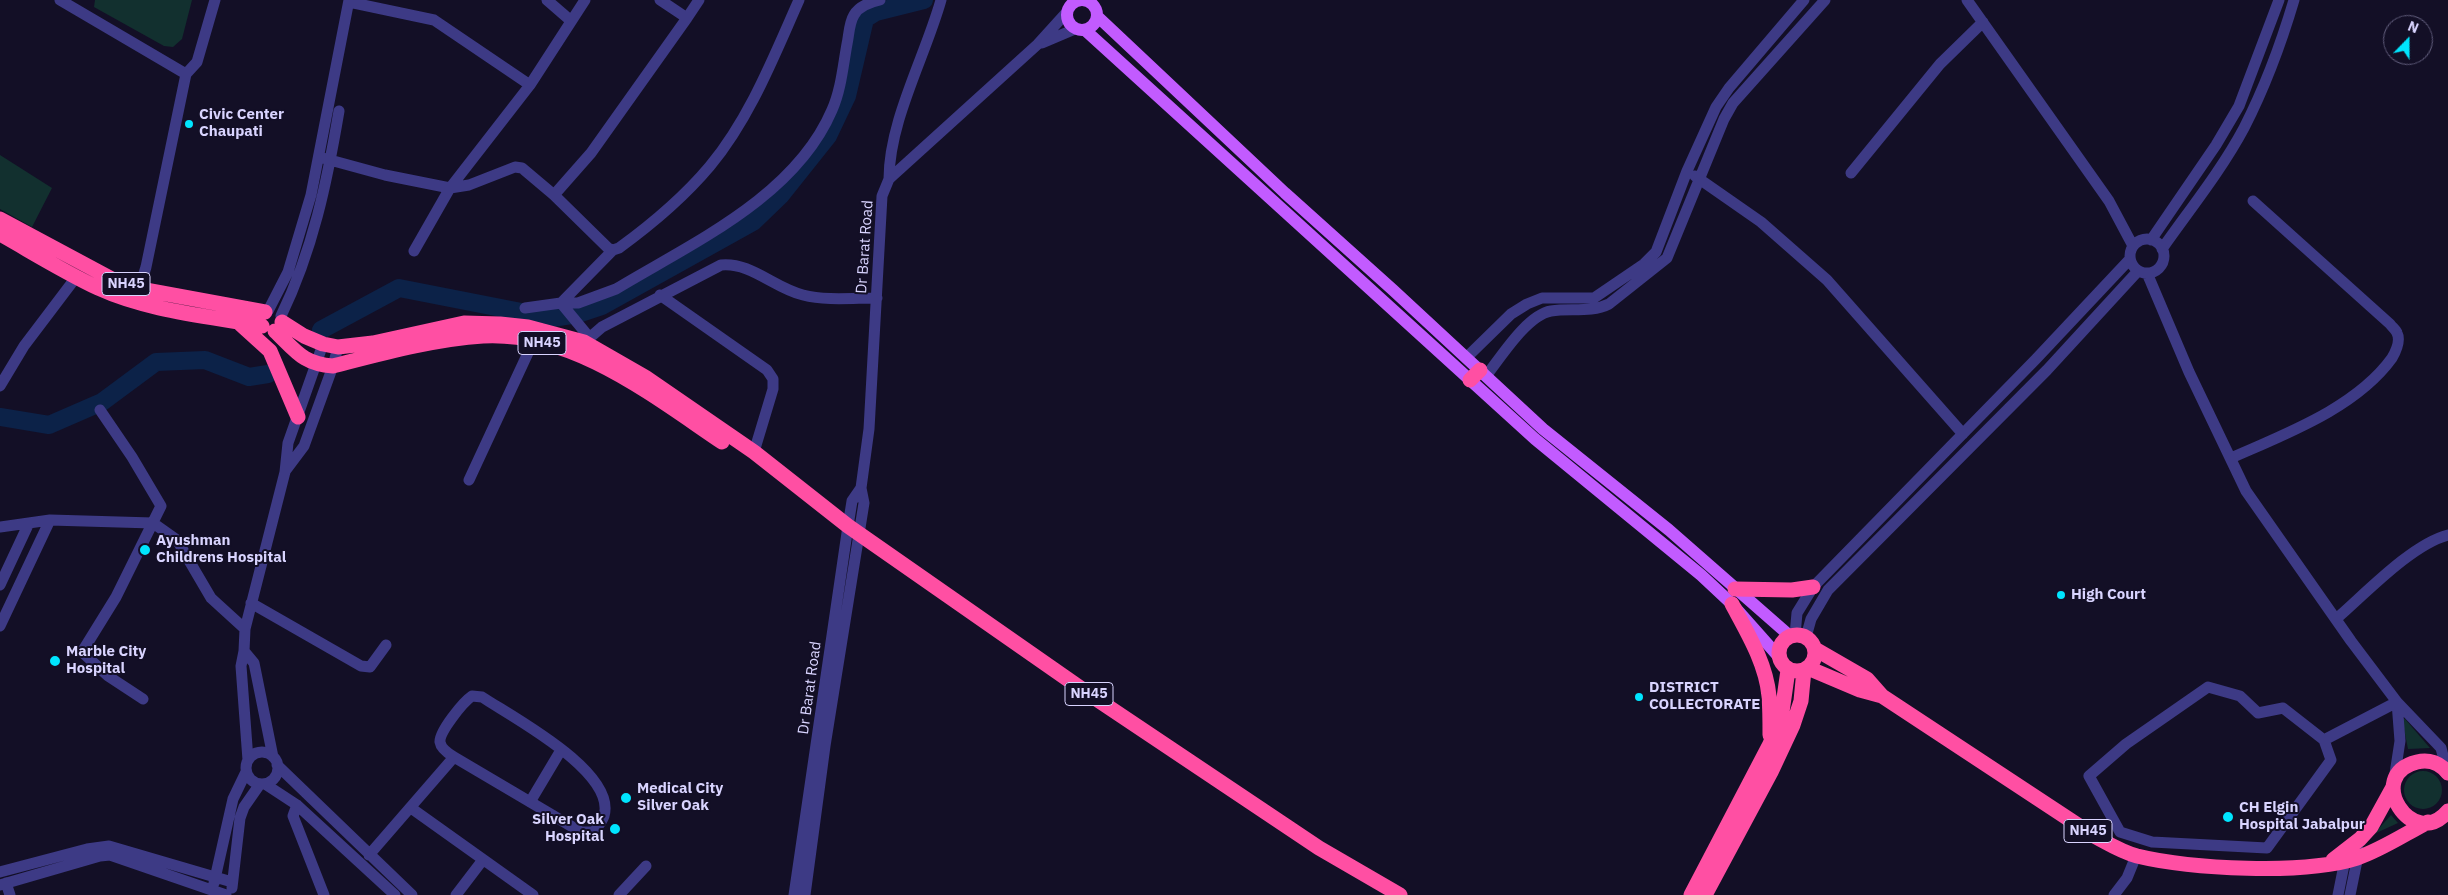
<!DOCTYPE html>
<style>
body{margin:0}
#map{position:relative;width:2448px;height:895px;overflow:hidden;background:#130f26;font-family:"IBM Plex Sans",sans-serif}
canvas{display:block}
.north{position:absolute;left:2383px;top:15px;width:50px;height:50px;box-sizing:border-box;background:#130f26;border:1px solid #625e7d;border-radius:50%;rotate:22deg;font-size:14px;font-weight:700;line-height:20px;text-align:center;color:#d9d4ff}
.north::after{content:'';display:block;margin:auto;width:18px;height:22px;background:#00e5ff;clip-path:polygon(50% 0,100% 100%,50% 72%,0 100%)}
</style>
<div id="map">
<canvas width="2448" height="895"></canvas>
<div class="north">N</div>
</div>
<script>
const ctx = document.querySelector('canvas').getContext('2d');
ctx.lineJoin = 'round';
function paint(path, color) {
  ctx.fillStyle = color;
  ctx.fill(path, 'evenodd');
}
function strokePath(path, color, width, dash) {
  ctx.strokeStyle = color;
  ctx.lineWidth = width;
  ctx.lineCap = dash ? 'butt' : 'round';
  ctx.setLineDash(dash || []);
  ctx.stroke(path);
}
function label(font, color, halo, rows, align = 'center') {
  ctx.font = font + ' "IBM Plex Sans",sans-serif';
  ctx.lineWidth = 4;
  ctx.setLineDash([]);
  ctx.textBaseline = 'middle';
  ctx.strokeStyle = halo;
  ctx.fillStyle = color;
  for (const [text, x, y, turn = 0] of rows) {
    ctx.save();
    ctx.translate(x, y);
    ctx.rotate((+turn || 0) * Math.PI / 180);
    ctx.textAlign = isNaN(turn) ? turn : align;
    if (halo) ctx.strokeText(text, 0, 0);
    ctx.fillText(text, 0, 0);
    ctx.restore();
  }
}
paint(new Path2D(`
 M95,0h97l-10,39 -9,8 -9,-1 -70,-39z
 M0,155l52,33 -20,39 -32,-18z
 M2403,718l2,1 25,29 -22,1 -6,-30z
 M2404 790a19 19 0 1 1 38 0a19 19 0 1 1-38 0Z
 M2391,815l7,8 -24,11z`), '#12302f');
strokePath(new Path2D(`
 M321,330l78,-42 153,30 26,-4 24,-8 151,-84 28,-27 47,-59 19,-40 18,-77 11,-7 48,-12
 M0,417l49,8 53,-23 54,-40 49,-2 44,17 19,-3`), '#0c2248', 18);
strokePath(new Path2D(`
 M60,0l126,74
 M547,0l23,20
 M660,0l27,18 12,-18
 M1967,0l142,201 24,45
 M349,2l85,18 96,65
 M1042,43l33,-14
 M319,157l66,18 65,13 19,-3 46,-18 7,1 32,27 54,53 5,2 6,-2c33,-24 65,-51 91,-82 40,-48 64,-110 89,-166
 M1851,173l89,-109 43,-42
 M1695,176l66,46 66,58 136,154
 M889,179c0,-58 36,-122 52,-179
 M554,195l37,-42 96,-135
 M2130 256a17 17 0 1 1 34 0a17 17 0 1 1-34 0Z
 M2151,240l65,-95 23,-39 40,-106
 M2162,249c28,-40 59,-78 82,-121 21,-41 37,-84 50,-128
 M414,251l36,-63 80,-103 55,-85
 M2147,273l42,99 57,119 105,150 46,61 44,46 6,23
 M660,295l107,75 6,9v10l-19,63
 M137,296l9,-29 40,-193 11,-12 18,-62
 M525,308l36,-5h17l38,-14c76,-46 179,-92 216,-179 9,-20 11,-44 15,-66 2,-9 2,-21 7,-29 5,-9 17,-13 26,-15
 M268,311l20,-39 23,-77 38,-195
 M281,316c32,-66 46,-134 58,-205
 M589,337l-28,-34 52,-53
 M580,346l22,-19 119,-62c30,-3 53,23 82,30 23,6 50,3 74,3
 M1466,358l45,-44 16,-10 15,-6h52l50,-34 12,-12 31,-81 29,-64 13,-19 75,-88
 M1486,376c15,-19 41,-61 65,-65 20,-3 40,2 58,-7l58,-46 57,-139 9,-16 92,-103
 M0,386l24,-40 53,-70
 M100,410l32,47 29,49 -45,91 -34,55 26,24 35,23
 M2231,458c54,-24 125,-50 161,-100 4,-7 9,-17 5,-25 -1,-3 -5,-6 -7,-9l-137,-123
 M286,470l18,-24 29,-80 5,-19
 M469,480l65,-140
 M0,527l50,-7 103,3 24,17 34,58 34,31
 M0,585l29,-62
 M251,603l110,63 9,1 16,-22
 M2336,619c29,-25 76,-75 112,-84
 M0,626l50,-106
 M1795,635l2,-22 16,-26 223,-228 94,-100
 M1806,637l5,-18 17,-29 219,-220 91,-99
 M244,651l10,12 19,94
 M2208,687l32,9 18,17 25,-5 41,32 7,20 -64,88 -115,-6 -32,-10 -31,-56 37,-32z
 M472,696l10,1c30,20 135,75 122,119 -2,6 -7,11 -10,16h-13l-127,-75c-5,-3 -13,-8 -14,-15 -1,-10 23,-40 32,-46z
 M2324,740l73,-38
 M246 768a16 16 0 1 1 32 0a16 16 0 1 1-32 0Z
 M248,760l-7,-94 3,-15 1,-22 40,-157 3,-29 35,-99
 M277,765l135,130
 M2394,780l6,-39 -3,-39
 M265,784l32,21 98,90
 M530,802l31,-52
 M297,805l-4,11 31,79
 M411,808l122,87
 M369,855l85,-98
 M0,872l87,-23 22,-3 123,36
 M6,883l4,12
 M214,883l19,-84 13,-27
 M0,885l100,-29 10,-1 116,40
 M232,888l8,-70 4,-11 16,-23
 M456,895l26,-34
 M619,895l27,-29
 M794,895l54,-369 4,-25 9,-13
 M805,895l20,-149 39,-243 -3,-15 8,-59 13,-233 7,-17 149,-135 29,-32
 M2114,895l13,-17 9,-22
 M2338,895l8,-40
 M2350,895l9,-44`), '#3d3a85', 11);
strokePath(new Path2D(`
 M1067 15a15 15 0 1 1 30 0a15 15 0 1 1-30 0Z
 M1097,16l188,177 108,97 150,139 126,101 121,106
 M1085,30l450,409 166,136 31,29 47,53`), '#c25bff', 12);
strokePath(new Path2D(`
 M0,219l112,60 28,10 125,23
 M0,234c32,18 64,38 98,54 50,23 110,28 164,38
 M238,322l32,29 28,66
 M282,322l22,14 19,8 15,3 35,-4 91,-20 36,1 28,3 56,15 61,35 109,75 94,74 238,166 233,156 81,47
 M275,331c21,20 28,33 58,35 47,-12 101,-27 150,-30 89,-5 169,59 239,106
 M1470,380l10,-10
 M1735,589l57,1 21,-3
 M1732,604c15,28 34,59 37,92 1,13 1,26 1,39
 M1779 653a18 18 0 1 1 36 0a18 18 0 1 1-36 0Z
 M1815,649l52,30 15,17
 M1808,668l52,22 22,6 214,141c13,7 26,15 41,19 54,13 167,19 220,2 24,-8 48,-24 71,-36
 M2448,773c-8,-10 -19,-14 -31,-11 -54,13 -4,91 31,49
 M2333,860l27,-21 11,-12 22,-40
 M1691,895l79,-151 12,-32 6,-42
 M1705,895l66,-123 22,-47 8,-24 3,-31`), '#ff4fa3', 15);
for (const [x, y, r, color] of [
 [189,124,5,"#00e5ff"],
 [145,550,6,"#00e5ff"],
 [2061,595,5,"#00e5ff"],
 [55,661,6,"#00e5ff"],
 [1639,697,5,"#00e5ff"],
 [626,798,6,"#00e5ff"],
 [2228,817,6,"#00e5ff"],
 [615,829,6,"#00e5ff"]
]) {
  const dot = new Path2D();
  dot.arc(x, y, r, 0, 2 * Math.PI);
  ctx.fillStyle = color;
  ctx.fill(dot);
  strokePath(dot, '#130f26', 2);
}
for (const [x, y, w] of [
 [126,284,48],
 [542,343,48],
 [1089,694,48],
 [2088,831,48]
]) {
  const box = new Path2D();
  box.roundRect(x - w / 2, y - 11.5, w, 23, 4);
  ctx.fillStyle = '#130f26';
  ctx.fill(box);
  strokePath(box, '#d9d4ff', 1);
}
label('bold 14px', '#d9d4ff', null, [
 ["NH45",126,284],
 ["NH45",542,343],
 ["NH45",1089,694],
 ["NH45",2088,831]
]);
label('bold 15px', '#d9d4ff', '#130f26', [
 ["Civic Center",199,115],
 ["Chaupati",199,132],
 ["Ayushman",156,541],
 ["Childrens Hospital",156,558],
 ["High Court",2071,595],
 ["Marble City",66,652],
 ["Hospital",66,669],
 ["DISTRICT",1649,688],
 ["COLLECTORATE",1649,705],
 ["Medical City",637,789],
 ["Silver Oak",637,806],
 ["CH Elgin",2239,808],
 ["Hospital Jabalpur",2239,825],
 ["Silver Oak",604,820,"right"],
 ["Hospital",604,837,"right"]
], 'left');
label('15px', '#d9d4ff', '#130f26', [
 ["Dr Barat Road",865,247,-86],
 ["Dr Barat Road",810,688,-82]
]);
</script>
